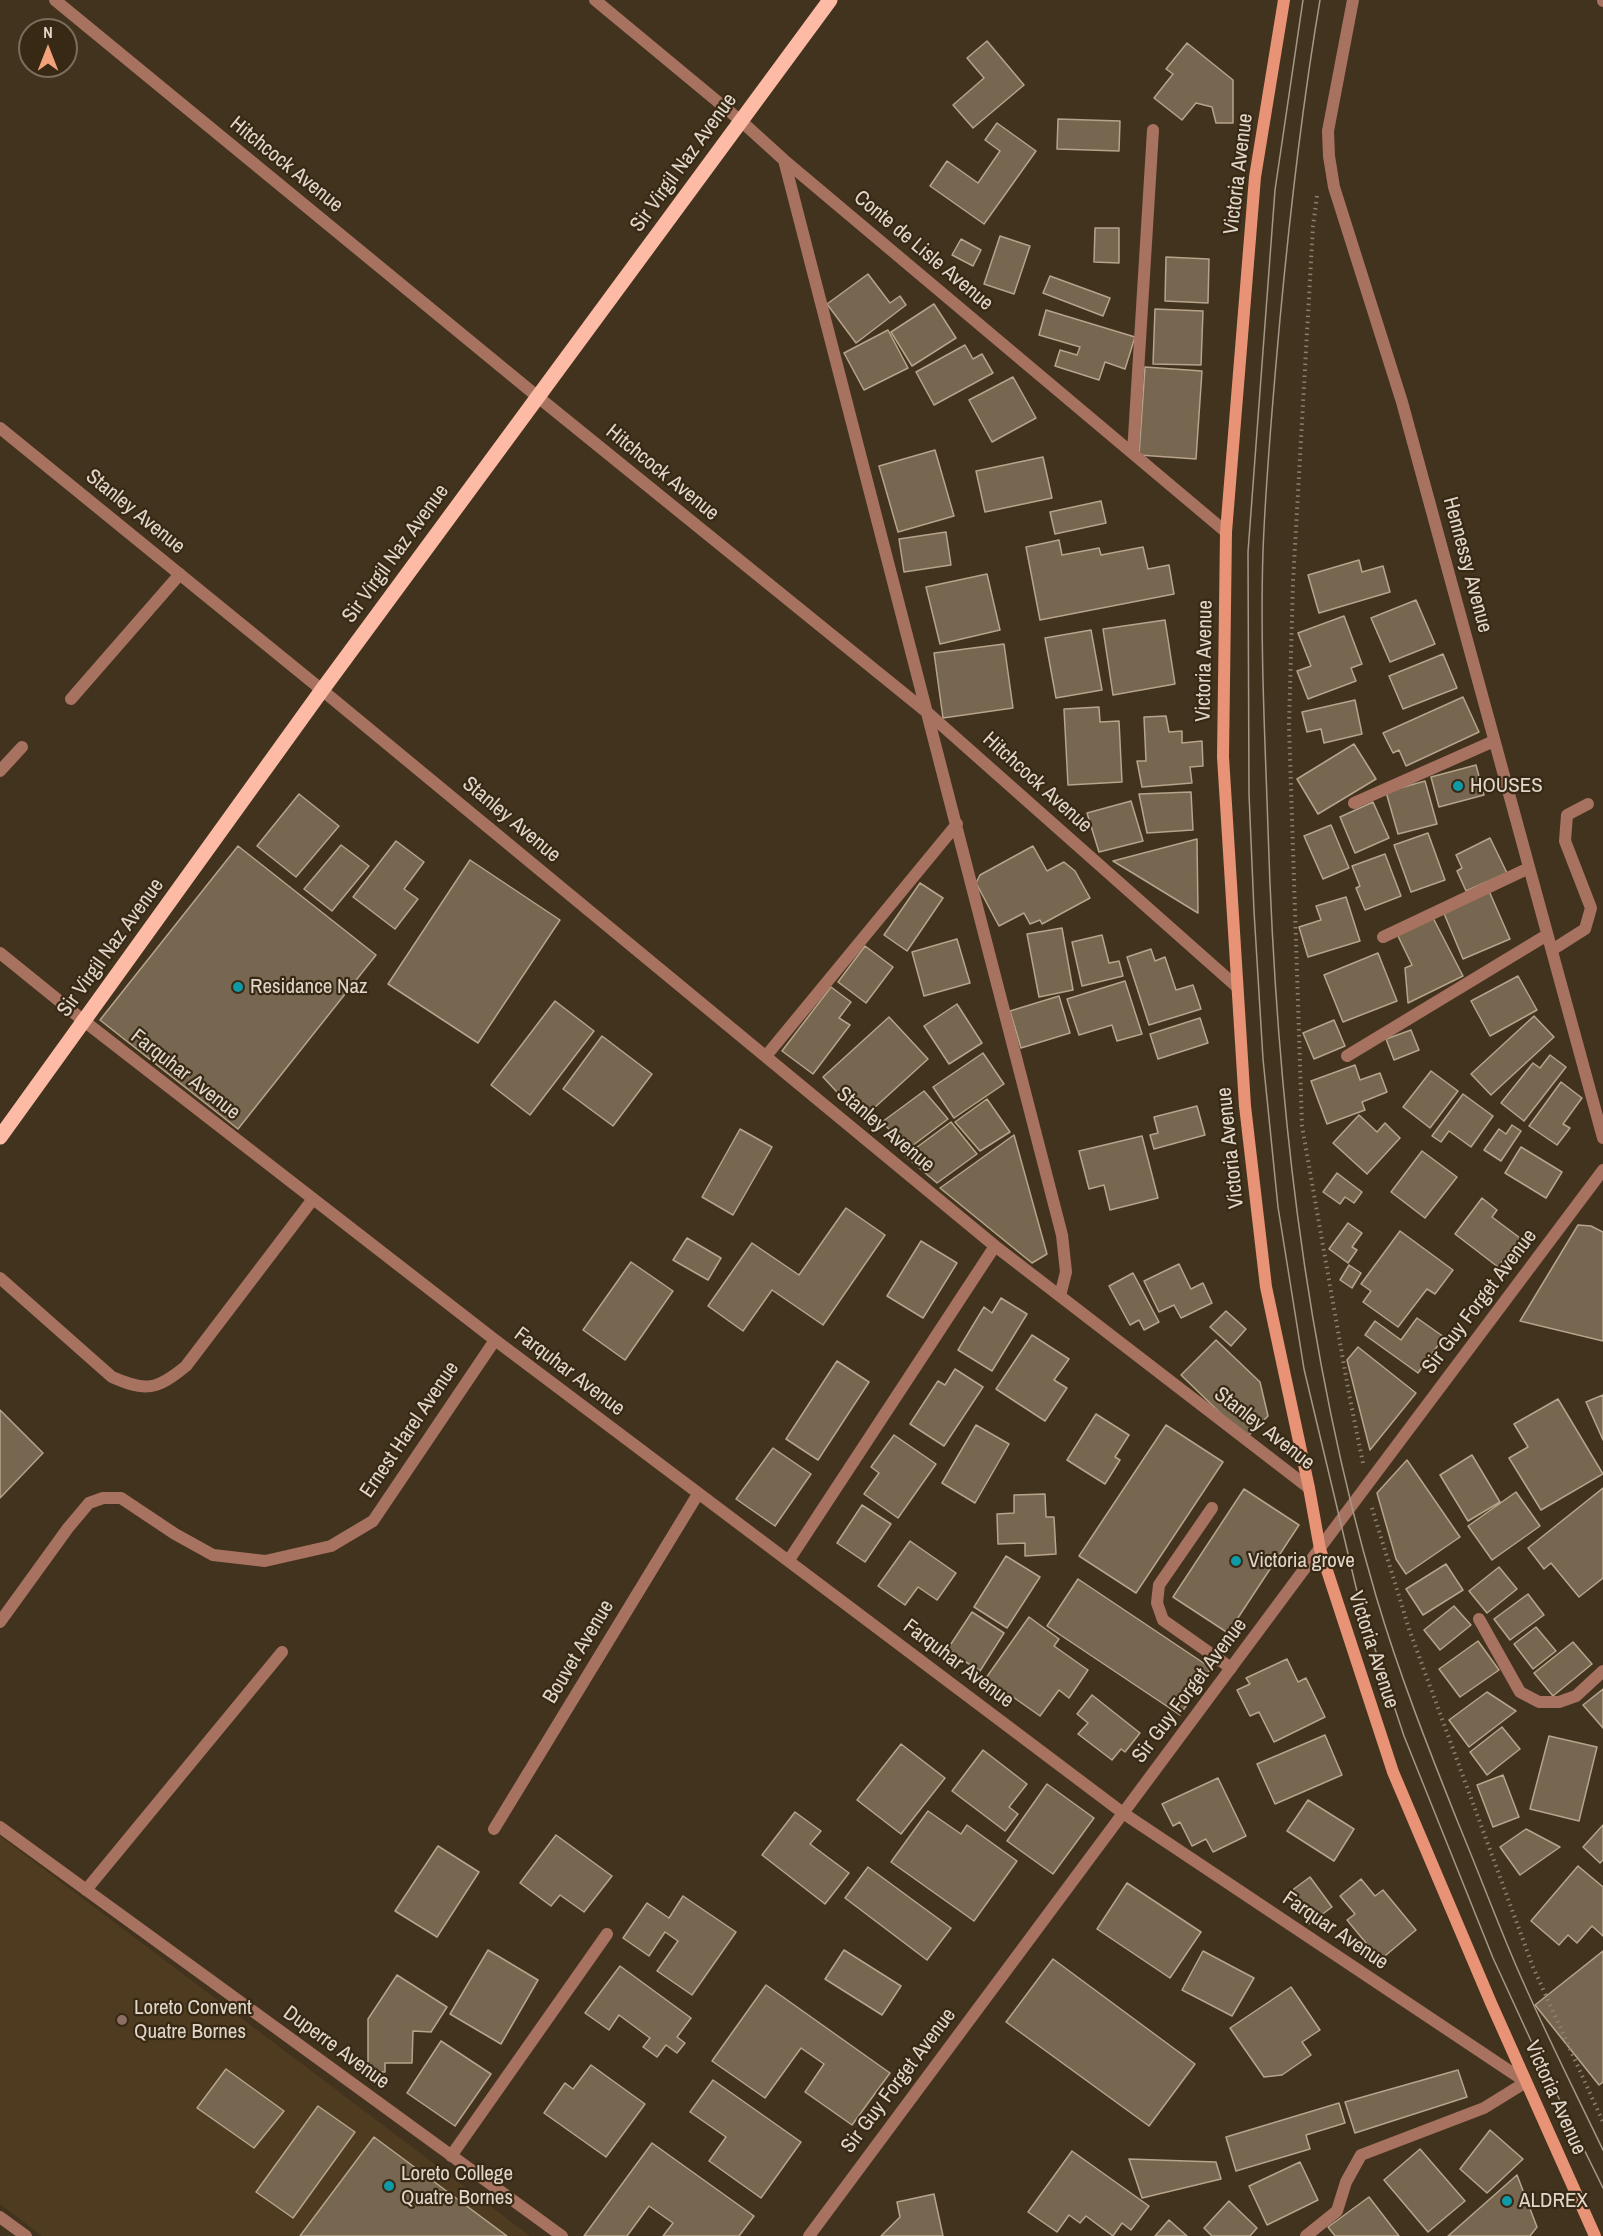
<!DOCTYPE html>
<style>
body{margin:0}
#map{position:relative;width:1603px;height:2236px;overflow:hidden;background:#42331e;font-family:"Archivo Narrow",sans-serif}
canvas{display:block}
.north{position:absolute;left:18px;top:18px;width:60px;height:60px;box-sizing:border-box;background:#382914;border:2px solid #7b6e5d;border-radius:50%;rotate:0deg;font-size:16px;font-weight:700;line-height:24px;text-align:center;color:#e0d6ca}
.north::after{content:'';display:block;margin:auto;width:21px;height:27px;background:#f1a27b;clip-path:polygon(50% 0,100% 100%,50% 72%,0 100%)}
</style>
<div id="map">
<canvas width="1603" height="2236"></canvas>
<div class="north">N</div>
</div>
<script>
const ctx = document.querySelector('canvas').getContext('2d');
ctx.lineJoin = 'round';
function paint(path, color) {
  ctx.fillStyle = color;
  ctx.fill(path, 'evenodd');
}
function strokePath(path, color, width, dash) {
  ctx.strokeStyle = color;
  ctx.lineWidth = width;
  ctx.lineCap = dash ? 'butt' : 'round';
  ctx.setLineDash(dash || []);
  ctx.stroke(path);
}
function label(font, color, halo, rows, align = 'center') {
  ctx.font = font + ' "Archivo Narrow",sans-serif';
  ctx.lineWidth = 4.5;
  ctx.setLineDash([]);
  ctx.textBaseline = 'middle';
  ctx.strokeStyle = halo;
  ctx.fillStyle = color;
  for (const [text, x, y, turn = 0] of rows) {
    ctx.save();
    ctx.translate(x, y);
    ctx.rotate((+turn || 0) * Math.PI / 180);
    ctx.textAlign = isNaN(turn) ? turn : align;
    if (halo) ctx.strokeText(text, 0, 0);
    ctx.fillText(text, 0, 0);
    ctx.restore();
  }
}
paint(new Path2D(`
 M0,1836l530,400h-488l-42,-32z`), '#4f3b20');
const building = new Path2D(`
 M987,41l37,44 -51,43 -20,-23 31,-27 -17,-20z
 M1187,43l46,37v43h-17l-4,-16 -16,-4 -14,17 -28,-22 19,-24 -7,-5z
 M1058,119l62,2 -1,30 -62,-2z
 M997,123l39,28 -52,73 -54,-38 17,-25 31,22 22,-32 -15,-11z
 M1095,228h24v35l-25,-1z
 M1000,236l30,10 -16,48 -30,-10z
 M961,239l20,11 -8,16 -21,-11z
 M1166,257l43,2 -1,44 -43,-2z
 M868,274l22,29 10,-7 6,9 -50,38 -29,-39z
 M1050,276l60,22 -7,18 -60,-23z
 M934,304l22,34 -44,28 -21,-34z
 M1155,309l48,2 -2,54 -48,-1z
 M1046,310l89,27 -10,32 -20,-7 -6,18 -44,-14 5,-16 17,5 3,-8 -41,-12z
 M888,330l20,38 -44,22 -20,-37z
 M965,345l8,14 9,-5 11,19 -59,32 -18,-33z
 M1145,367l57,4 -6,88 -57,-4z
 M1013,377l23,41 -44,24 -23,-42z
 M935,450l19,66 -56,16 -19,-66z
 M1043,457l9,41 -67,14 -9,-41z
 M1101,501l5,22 -51,11 -5,-22z
 M946,532l5,33 -47,7 -5,-33z
 M1059,540l3,15 37,-7 2,7 42,-8 5,22 21,-4 5,29 -134,26 -14,-73z
 M1359,560l3,12 21,-6 7,26 -71,21 -11,-38z
 M987,574l13,56 -60,14 -14,-57z
 M1416,600l19,44 -45,18 -19,-44z
 M1344,616l18,48 -11,4 5,13 -48,18 -11,-28 14,-5 -13,-33z
 M1165,620l10,64 -62,11 -10,-66z
 M1091,630l11,60 -46,8 -11,-60z
 M1004,644l9,64 -70,10 -9,-65z
 M1443,654l14,34 -54,21 -14,-33z
 M1463,697l16,35 -73,34 -7,-16 -6,3 -10,-20z
 M1355,700l7,34 -38,9 -3,-14 -14,3 -5,-20z
 M1099,707l1,15 19,-1 3,61 -54,3 -4,-76z
 M1166,716l3,16 13,-1v12l20,-2 1,25 -13,1 2,16 -50,4 -5,-26h9l-2,-44z
 M1354,744l22,35 -58,35 -21,-35z
 M1476,765l8,30 -45,12 -8,-30z
 M1425,781l12,43 -39,10 -12,-42z
 M1191,792l2,38 -46,3 -8,-39z
 M299,794l40,32 -43,51 -39,-31z
 M1131,801l12,40 -44,11 -12,-39z
 M1373,802l16,36 -34,15 -15,-36z
 M1331,825l18,43 -26,11 -19,-43z
 M1428,833l17,47 -34,12 -17,-47z
 M1490,838l17,35 -41,18 -9,-20 5,-3 -6,-13z
 M1197,839l1,74 -85,-52z
 M396,841l28,21 -20,27 14,10 -23,30 -42,-32z
 M341,845l28,21 -37,45 -28,-22z
 M238,846l138,109 -138,174 -138,-109z
 M1033,846l14,25 17,-9 11,9 15,27 -48,26 -2,-4 -10,4 -6,-11 -25,13 -23,-43 4,-8z
 M1385,854l16,42 -36,14 -9,-22 4,-2 -8,-20z
 M470,860l90,60 -82,123 -90,-59z
 M920,883l23,15 -36,53 -23,-16z
 M1489,891l21,48 -47,20 -20,-48z
 M1346,897l14,44 -52,16 -9,-30 22,-7 -5,-14z
 M1431,914l32,62 -55,27 -3,-35 7,-3 -16,-33z
 M1062,928l11,62 -34,7 -12,-63z
 M1102,935l7,28 10,-2 4,15 -41,10 -10,-44z
 M957,939l13,44 -46,13 -12,-44z
 M865,946l28,21 -27,36 -28,-21z
 M1151,949l4,12 10,-4 11,33 17,-5 8,24 -52,16 -22,-68z
 M1378,953l19,48 -54,21 -19,-47z
 M1518,976l19,34 -47,26 -19,-35z
 M1125,981l17,53 -25,7 -5,-16 -33,10 -12,-36z
 M831,987l20,15 -12,16 11,7 -37,49 -31,-23z
 M1059,996l11,37 -49,15 -11,-37z
 M555,1001l39,30 -64,84 -39,-30z
 M957,1004l25,39 -33,21 -25,-38z
 M1534,1016l20,21 -63,58 -20,-21z
 M889,1017l39,42 -66,60 -39,-42z
 M1200,1018l8,25 -50,16 -8,-25z
 M1334,1020l11,26 -31,13 -11,-26z
 M1411,1030l8,20 -25,10 -8,-21z
 M602,1036l50,38 -39,52 -50,-37z
 M983,1053l21,31 -50,34 -21,-31z
 M1550,1055l16,12 -42,54 -23,-18 32,-40 7,5z
 M1355,1065l5,15 20,-7 7,19 -25,10 3,8 -38,14 -16,-43z
 M1431,1071l27,20 -28,37 -27,-21z
 M1561,1082l21,16 -19,26 7,4 -13,17 -28,-19z
 M924,1091l24,28 -40,30 -26,-27z
 M1463,1094l30,22 -22,31 -22,-16 -8,11 -9,-6z
 M987,1099l23,33 -30,19 -25,-29z
 M1197,1106l8,29 -51,14 -4,-14 8,-2 -4,-16z
 M1359,1115l18,17 8,-9 15,15 -33,36 -34,-31z
 M951,1122l26,32 -40,29 -32,-27z
 M1512,1125l9,6 -20,30 -17,-11 15,-21 7,5z
 M740,1129l32,18 -39,68 -31,-18z
 M1014,1135l33,119 -15,9 -92,-75z
 M1142,1136l16,62 -48,12 -6,-25 -15,4 -10,-38z
 M1521,1147l41,25 -16,26 -41,-25z
 M1422,1151l35,26 -32,41 -34,-26z
 M1337,1173l25,19 -8,11 -9,-6 -5,7 -17,-12z
 M1482,1198l15,12 -5,7 28,21 -22,29 -43,-33z
 M846,1208l39,27 -62,90 -51,-35 -29,41 -35,-25 44,-63 47,32z
 M1348,1223l14,10 -10,14 5,3 -9,13 -19,-14z
 M1578,1225l13,1 12,6v109l-83,-20z
 M1400,1231l53,39 -18,24 -8,-5 -29,38 -35,-25 8,-11 -10,-7z
 M687,1238l34,20 -13,22 -35,-20z
 M921,1241l36,22 -34,55 -36,-22z
 M631,1262l42,29 -48,69 -42,-30z
 M1179,1264l12,25 12,-6 9,20 -31,15 -7,-13 -15,7 -15,-31z
 M1349,1265l12,8 -9,15 -12,-8z
 M1133,1273l26,49 -15,8 -5,-10 -9,5 -21,-39z
 M1001,1298l26,16 -35,57 -34,-21 26,-43 8,6z
 M1226,1311l20,18 -15,17 -21,-19z
 M1417,1318l27,19 -26,36 -53,-38 10,-14 26,19z
 M1032,1335l37,24 -15,21 13,8 -22,33 -49,-32z
 M1216,1340l44,42 8,34 -22,22 -65,-63z
 M1358,1347l58,46 -46,57 -23,-90z
 M837,1361l32,21 -51,78 -32,-21z
 M955,1369l28,18 -39,59 -34,-22 28,-43 7,4z
 M1603,1395v45l-17,-38z
 M1558,1399l45,75 -62,36 -32,-52 19,-11 -14,-23z
 M0,1410l43,43 -43,45z
 M1096,1414l33,21 -14,22 5,3 -15,24 -38,-24z
 M976,1425l33,19 -34,59 -33,-20z
 M1166,1425l57,37 -87,131 -57,-37z
 M894,1435l42,29 -38,54 -34,-24 15,-21 -8,-6z
 M773,1448l38,26 -36,52 -39,-27z
 M1472,1455l28,47 -32,19 -28,-46z
 M1407,1460l53,77 -54,37 -10,-15 -19,-66z
 M1603,1488v90l-24,19 -28,-34 -7,6 -16,-21z
 M1244,1489l55,36 -71,108 -55,-36z
 M1516,1492l24,34 -48,34 -24,-34z
 M1045,1494l1,23h8l2,37 -31,2v-13l-27,1 -1,-30 17,-1v-18z
 M862,1505l29,19 -26,38 -28,-19z
 M910,1541l46,32 -19,27 -19,-13 -13,18 -27,-19z
 M1006,1556l34,21 -33,51 -33,-21z
 M1446,1564l17,26 -40,25 -17,-26z
 M1499,1567l18,22 -30,24 -18,-22z
 M1078,1579l133,89 -31,47 -133,-89z
 M1528,1594l16,21 -34,25 -16,-21z
 M1454,1606l17,19 -31,25 -16,-20z
 M972,1612l32,21 -24,38 -33,-21z
 M1029,1617l30,22 -5,7 34,24 -19,28 -10,-8 -19,26 -54,-38z
 M1536,1627l20,24 -23,18 -19,-25z
 M1478,1641l21,29 -39,27 -21,-28z
 M1573,1642l19,22 -39,32 -19,-23z
 M1287,1659l11,23 8,-4 19,39 -51,25 -15,-30 -9,4 -13,-26 13,-6 -4,-6z
 M1603,1689v39l-20,-23z
 M1487,1692l29,19 -47,36 -20,-27z
 M1092,1695l48,38 -15,19 -4,-3 -9,11 -34,-26 10,-11 -11,-9z
 M1502,1727l18,22 -33,26 -17,-23z
 M1325,1735l17,40 -67,29 -18,-40z
 M1549,1736l48,11 -18,74 -49,-12z
 M901,1744l44,34 -44,56 -44,-34z
 M983,1750l44,34 -18,23 9,7 -13,17 -53,-40z
 M1503,1775l16,42 -26,10 -16,-42z
 M1218,1778l28,58 -33,16 -7,-13 -14,7 -12,-24 -7,4 -11,-22z
 M1047,1784l47,34 -41,56 -46,-33z
 M1308,1800l46,29 -20,32 -47,-30z
 M928,1811l33,23 6,-9 50,36 -43,60 -83,-59z
 M795,1812l26,19 -11,13 39,29 -24,31 -63,-49z
 M1603,1825v35l-3,3 -17,-16z
 M1526,1829l34,18 -40,28 -20,-28z
 M556,1835l56,41 -28,36 -24,-17 -9,11 -31,-23z
 M438,1846l41,26 -42,65 -42,-26z
 M1578,1866l25,21v49l-11,-10 -15,17 -9,-8 -9,10 -28,-24z
 M868,1867l83,61 -24,32 -82,-62z
 M1310,1877l22,30 -23,17 -22,-30z
 M1361,1879l14,17 8,-6 33,40 -36,30 -33,-40 8,-6 -15,-18z
 M1127,1883l74,49 -31,46 -73,-49z
 M683,1896l53,36 -44,63 -35,-24 21,-30 -13,-9 -16,24 -26,-18 24,-35 22,15z
 M488,1950l50,30 -37,64 -51,-30z
 M844,1950l57,36 -19,29 -57,-36z
 M1203,1951l51,27 -22,38 -50,-26z
 M1603,1951v131l-4,3 -64,-80z
 M1053,1959l142,105 -46,62 -143,-104z
 M620,1966l71,52 -14,19 8,6 -8,10 -11,-8 -9,12 -14,-10 7,-9 -31,-23 -10,15 -24,-17z
 M397,1975l50,32 -16,25 -18,-1 -1,32h-27v9h-17v-53z
 M766,1985l124,88 -38,52 -47,-33 19,-28 -23,-16 -36,50 -53,-37z
 M1291,1987l29,43 -18,12 9,13 -29,20 -18,2 -34,-49z
 M441,2041l50,33 -36,52 -48,-33z
 M591,2065l54,39 -39,53 -62,-44 21,-30 8,6z
 M226,2069l58,42 -30,37 -57,-40z
 M1458,2070l9,27 -112,36 -10,-31z
 M713,2080l88,62 -40,56 -52,-37 17,-24 -36,-25z
 M1339,2103l6,20 -39,12 4,14 -74,22 -10,-34z
 M318,2106l37,26 -62,86 -37,-26z
 M1490,2130l33,29 -36,34 -27,-24z
 M374,2137l133,99h-207z
 M652,2143l102,73 -15,20h-76l10,-13 -24,-17 -22,30h-43z
 M1420,2149l45,52 -37,31 -44,-52z
 M1072,2151l77,55 -18,24 -9,-7 -9,13 -27,-20 -6,7 -11,-8 -12,17 -29,-20z
 M1129,2159l87,3 5,17 -79,19z
 M1300,2162l18,38 -51,25 -18,-39z
 M1517,2175l20,52 -7,9h-82z
 M934,2194l9,42h-62l19,-19 -3,-15z
 M1369,2197l30,39h-64l-7,-9z
 M1229,2201l28,27 -7,8h-38l-8,-8z
 M1169,2220l18,16h-32z`);
paint(building, '#786750');
strokePath(building, '#b6a48c', 1.5);
strokePath(new Path2D(`
 M1317,196l-4,30 -20,356 -4,144 13,400 47,268 14,69
 M1372,1508l37,121 124,338 70,155`), '#8c806f', 4, [1.5, 4.5]);
strokePath(new Path2D(`
 M1552,950l33,-21 6,-21 -26,-67 2,-26 21,-11
 M1212,1508l-53,77 -2,18 6,17 68,48`), '#a87260', 12);
strokePath(new Path2D(`
 M55,0l483,397 390,316 308,273
 M595,0l146,121 43,39 442,372
 M1353,0l-25,131 1,25 5,31 68,215 201,736
 M1603,0v1
 M784,160l278,1075 4,37 -6,24
 M0,428l322,262 673,556 314,242
 M1133,453l20,-323
 M71,699l109,-125
 M0,771l22,-24
 M1354,803l140,-62
 M1383,937l146,-69
 M0,953l84,68 411,319 628,473 403,269 -42,26 -123,47 -15,27 -9,29 -31,25
 M766,1056l191,-232
 M1347,1056l200,-121
 M0,1278l112,99c34,15 45,13 74,-11l127,-167
 M789,1560l206,-314
 M1479,1619l41,73 19,10h20l17,-6 27,-25
 M0,1622l68,-94 21,-25 14,-5h18l54,36 38,21 52,6 66,-15 42,-25 122,-181
 M0,1827l562,409
 M494,1829l204,-335
 M86,1890l196,-238
 M451,2156l156,-222
 M0,2217l26,19
 M809,2236l531,-715 263,-351`), '#a87260', 12);
strokePath(new Path2D(`
 M1284,0l-29,177 -29,355 -3,225 22,349 21,181 43,201 11,61 73,223 98,231 104,233`), '#e89276', 12);
strokePath(new Path2D(`
 M0,1137l322,-447 508,-690`), '#fdbaa4', 15);
strokePath(new Path2D(`
 M1303,0l-28,190 -27,362 1,242 5,117 9,148 15,148 26,162 56,235 44,132 89,222 45,98 65,132
 M1320,0c-18,106 -30,212 -40,319 -7,77 -14,155 -17,232 -3,93 2,186 5,278 8,258 35,518 108,767 23,78 53,154 83,229 17,41 33,83 50,124 28,68 62,134 94,201`), '#a39888', 1.5);
for (const [x, y, r, color] of [
 [1458,786,6,"#0f9aa8"],
 [238,987,6,"#0f9aa8"],
 [1236,1561,6,"#0f9aa8"],
 [122,2020,6,"#8d6e63"],
 [389,2186,6,"#0f9aa8"],
 [1507,2201,6,"#0f9aa8"]
]) {
  const dot = new Path2D();
  dot.arc(x, y, r, 0, 2 * Math.PI);
  ctx.fillStyle = color;
  ctx.fill(dot);
  strokePath(dot, '#382914', 2);
}
label('21px', '#e0d6ca', '#382914', [
 ["Sir Virgil Naz Avenue",684,163,-54],
 ["Hitchcock Avenue",286,165,39],
 ["Victoria Avenue",1239,174,-83],
 ["Conte de Lisle Avenue",923,251,40],
 ["Hitchcock Avenue",662,473,39],
 ["Stanley Avenue",135,512,39],
 ["Sir Virgil Naz Avenue",396,554,-54],
 ["Hennessy Avenue",1467,565,75],
 ["Victoria Avenue",1205,661,-89],
 ["Hitchcock Avenue",1037,783,42],
 ["Stanley Avenue",511,820,40],
 ["Sir Virgil Naz Avenue",111,948,-54],
 ["Farquhar Avenue",185,1075,38],
 ["Stanley Avenue",885,1130,40],
 ["Victoria Avenue",1231,1148,-96],
 ["Sir Guy Forget Avenue",1480,1302,-53],
 ["Farquhar Avenue",569,1372,37],
 ["Stanley Avenue",1264,1429,38],
 ["Ernest Harel Avenue",410,1430,-56],
 ["Victoria Avenue",1373,1650,72],
 ["Bouvet Avenue",579,1652,-59],
 ["Farquhar Avenue",958,1664,37],
 ["Sir Guy Forget Avenue",1190,1691,-53],
 ["Farquar Avenue",1335,1931,34],
 ["Duperre Avenue",336,2048,36],
 ["Sir Guy Forget Avenue",899,2081,-53],
 ["Victoria Avenue",1555,2098,66]
]);
label('21px', '#e0d6ca', '#382914', [
 ["HOUSES",1470,786],
 ["Residance Naz",250,987],
 ["Victoria grove",1248,1561],
 ["Loreto Convent",134,2008],
 ["Quatre Bornes",134,2032],
 ["Loreto College",401,2174],
 ["Quatre Bornes",401,2198],
 ["ALDREX",1519,2201]
], 'left');
</script>
